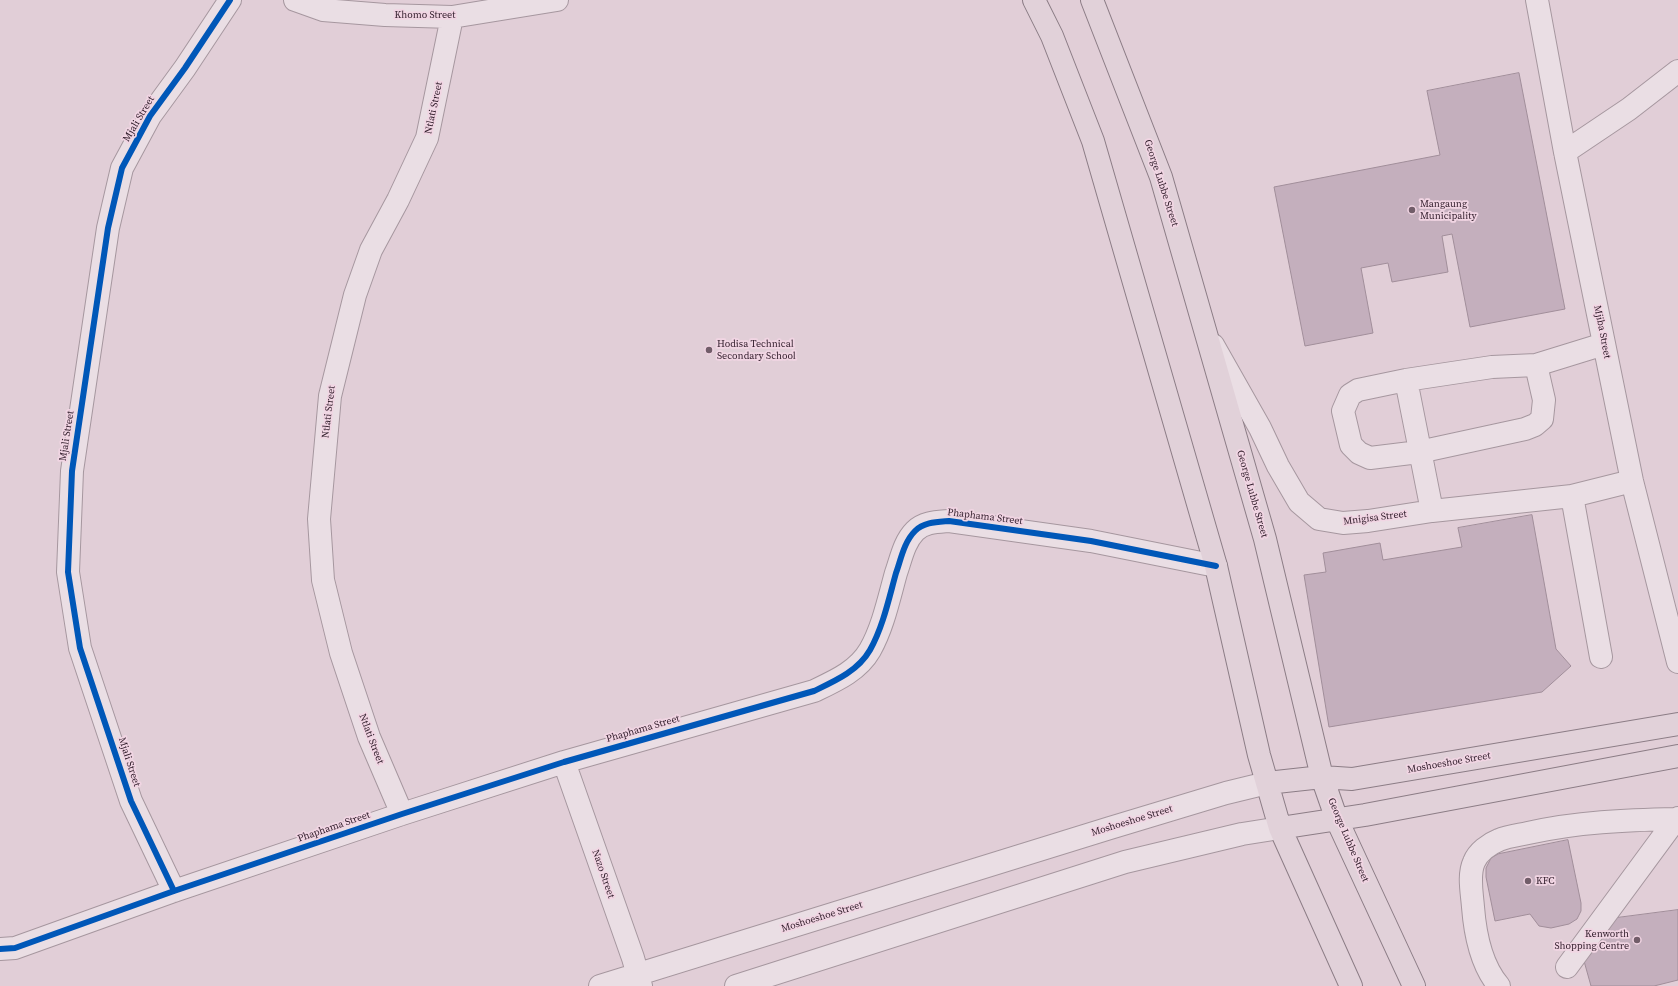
<!DOCTYPE html>
<style>
body{margin:0}
canvas{display:block;background:#e1ced7}
</style>
<canvas width="1678" height="986"></canvas>
<script>
const ctx = document.querySelector('canvas').getContext('2d');
ctx.lineJoin = 'round';
function paint(path, color) {
  ctx.fillStyle = color;
  ctx.fill(path, 'evenodd');
}
function strokePath(path, color, width, dash) {
  ctx.strokeStyle = color;
  ctx.lineWidth = width;
  ctx.lineCap = dash ? 'butt' : 'round';
  ctx.setLineDash(dash || []);
  ctx.stroke(path);
}
function label(font, color, halo, rows, align = 'center') {
  ctx.font = font + ' "Source Serif 4",serif';
  ctx.lineWidth = 3.5;
  ctx.setLineDash([]);
  ctx.textBaseline = 'middle';
  ctx.strokeStyle = halo;
  ctx.fillStyle = color;
  for (const [text, x, y, turn = 0] of rows) {
    ctx.save();
    ctx.translate(x, y);
    ctx.rotate((+turn || 0) * Math.PI / 180);
    ctx.textAlign = isNaN(turn) ? turn : align;
    if (halo) ctx.strokeText(text, 0, 0);
    ctx.fillText(text, 0, 0);
    ctx.restore();
  }
}
const building = new Path2D(`
 M1519,73l46,236 -95,18 -18,-93 -10,2 6,36 -56,10 -4,-19 -27,5 12,65 -68,13 -31,-159 166,-32 -13,-64z
 M1532,515l24,134 15,17 -29,26 -213,35 -25,-152 22,-3 -3,-19 57,-10 3,17 79,-13 -4,-19z
 M1568,840l13,63v8l-4,8 -8,5 -18,4 -12,-2 -9,-12 -35,7 -9,-44v-9l5,-10 7,-4z
 M1678,910v70l-24,6h-63l-7,-25 24,-42z`);
paint(building, '#c4afbd');
strokePath(building, '#a18e9a', 1);
const minor = new Path2D(`
 M295,0l28,10 62,5 67,2 105,-17
 M1537,0l28,152 67,329 46,181
 M1565,152l64,-43 49,-38
 M1213,345l47,83 18,38 21,36 20,17 24,4 25,-2 64,-10 140,-15 60,-15
 M1536,365l8,35 -2,19 -7,6 -10,4 -106,23 -49,6 -11,-5 -8,-8 -8,-34 7,-16 8,-5 48,-10 86,-13 44,-2 68,-21
 M1406,380l26,131
 M1572,496l29,161
 M564,762l69,196 8,28
 M402,814l-33,-77 -28,-84 -18,-73 -4,-61 11,-123 25,-101 16,-45 27,-50 29,-62 25,-121
 M174,891l-43,-90 -51,-153 -12,-76 4,-101 36,-243 14,-60 28,-52 35,-48 45,-68
 M0,949l15,-1 159,-57 228,-77 162,-52 250,-71c21,-10 44,-20 56,-41 13,-23 19,-52 26,-77 5,-14 8,-31 19,-42 9,-9 22,-9 34,-10l142,20 125,25
 M1567,967l109,-148 2,-1
 M600,986l510,-158 116,-35 41,-10
 M736,986l389,-124 117,-28 38,-6
 M1499,986c-18,-21 -24,-53 -26,-79 -1,-14 -5,-32 1,-45 4,-10 15,-18 25,-22 9,-4 20,-5 29,-7 49,-11 98,-13 148,-14`);
const major = new Path2D(`
 M1034,0l18,36 41,105 123,425 43,189 21,73 71,158
 M1092,0l69,177 104,362 57,238 15,43 77,166
 M1267,783l55,-6 30,2 326,-55
 M1280,828l85,-13 313,-59`);
strokePath(minor, '#a6979f', 24);
strokePath(major, '#8c7d86', 24);
strokePath(minor, '#eadee4', 22);
strokePath(major, '#e1d1d9', 22);
strokePath(new Path2D(`
 M174,891l-43,-90 -51,-153 -12,-76 4,-101 36,-243 14,-60 28,-52 35,-48 45,-68
 M0,949l15,-1 159,-57 228,-77 162,-52 250,-71c21,-10 44,-20 56,-41 13,-23 19,-52 26,-77 5,-14 8,-31 19,-42 9,-9 22,-9 34,-10l142,20 125,25`), '#0057b8', 6);
for (const [x, y, r, color] of [
 [1412,210,4,"#715d69"],
 [709,350,4,"#715d69"],
 [1528,881,4,"#715d69"],
 [1637,940,4,"#715d69"]
]) {
  const dot = new Path2D();
  dot.arc(x, y, r, 0, 2 * Math.PI);
  ctx.fillStyle = color;
  ctx.fill(dot);
  strokePath(dot, '#f1d5e3', 1.5);
}
label('10px', '#34202e', '#f1d5e3', [
 ["Khomo Street",425,15],
 ["Ntlati Street",434,108,-78],
 ["Mjali Street",139,119,-59],
 ["George Lubbe Street",1161,183,72],
 ["Mjiba Street",1602,332,79],
 ["Ntlati Street",329,412,-83],
 ["Mjali Street",67,436,-81],
 ["George Lubbe Street",1252,494,74],
 ["Phaphama Street",985,517,7],
 ["Mnigisa Street",1375,518,-7],
 ["Phaphama Street",643,729,-16],
 ["Ntlati Street",371,739,69],
 ["Mjali Street",129,762,72],
 ["Moshoeshoe Street",1449,763,-10],
 ["Moshoeshoe Street",1132,821,-17],
 ["Phaphama Street",334,827,-19],
 ["George Lubbe Street",1348,840,67],
 ["Nazo Street",603,874,71],
 ["Moshoeshoe Street",822,917,-17]
]);
label('10px', '#34202e', '#f1d5e3', [
 ["Mangaung",1420,204],
 ["Municipality",1420,216],
 ["Hodisa Technical",717,344],
 ["Secondary School",717,356],
 ["KFC",1536,881],
 ["Kenworth",1629,934,"right"],
 ["Shopping Centre",1629,946,"right"]
], 'left');
</script>
